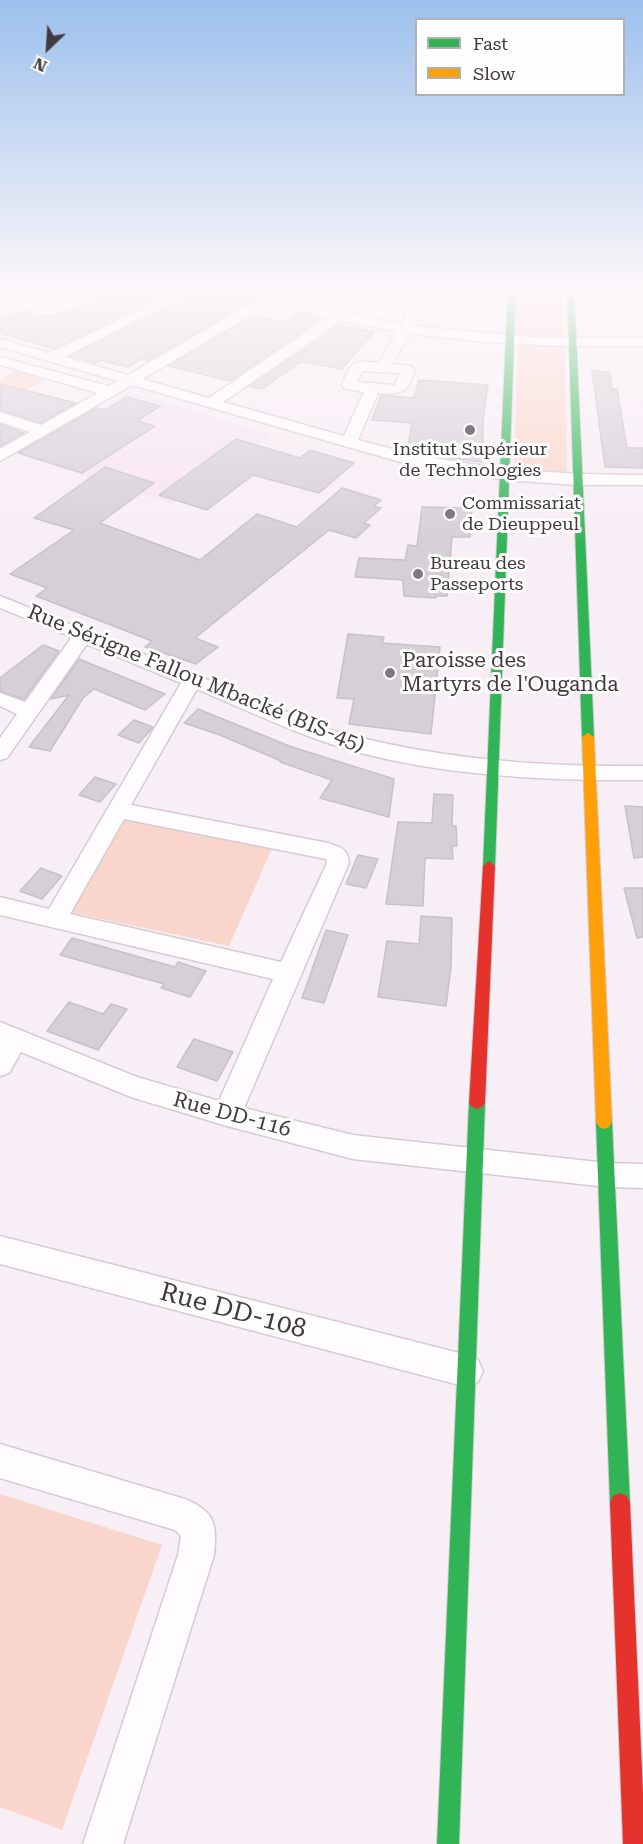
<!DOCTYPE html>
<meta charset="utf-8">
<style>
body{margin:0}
#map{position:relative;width:643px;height:1844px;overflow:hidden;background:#f8eef5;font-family:"Roboto Serif",serif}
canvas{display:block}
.legend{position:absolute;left:415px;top:18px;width:210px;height:78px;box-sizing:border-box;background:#fdfdfd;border:2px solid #b2afb1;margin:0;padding:8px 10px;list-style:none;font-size:18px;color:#423a40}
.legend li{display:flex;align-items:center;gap:12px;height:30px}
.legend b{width:30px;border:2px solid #b2afb1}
.north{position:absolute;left:18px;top:18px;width:60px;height:60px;-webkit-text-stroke:4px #fdfdfd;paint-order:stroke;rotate:205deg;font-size:16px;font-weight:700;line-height:24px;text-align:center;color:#423a40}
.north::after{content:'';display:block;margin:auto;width:21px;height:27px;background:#423a40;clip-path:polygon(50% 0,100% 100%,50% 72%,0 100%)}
</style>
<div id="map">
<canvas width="643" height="1844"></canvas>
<ul class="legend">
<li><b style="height:8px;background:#30b455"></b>Fast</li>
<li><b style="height:8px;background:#ff9f0a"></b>Slow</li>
</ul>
<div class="north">N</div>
</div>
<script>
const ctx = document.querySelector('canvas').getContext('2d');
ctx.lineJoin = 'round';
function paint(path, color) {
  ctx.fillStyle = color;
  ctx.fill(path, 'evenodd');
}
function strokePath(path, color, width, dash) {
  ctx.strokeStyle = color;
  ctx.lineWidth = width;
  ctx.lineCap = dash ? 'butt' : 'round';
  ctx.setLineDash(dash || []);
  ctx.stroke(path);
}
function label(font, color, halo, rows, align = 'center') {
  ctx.font = font + ' "Roboto Serif",serif';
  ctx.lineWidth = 6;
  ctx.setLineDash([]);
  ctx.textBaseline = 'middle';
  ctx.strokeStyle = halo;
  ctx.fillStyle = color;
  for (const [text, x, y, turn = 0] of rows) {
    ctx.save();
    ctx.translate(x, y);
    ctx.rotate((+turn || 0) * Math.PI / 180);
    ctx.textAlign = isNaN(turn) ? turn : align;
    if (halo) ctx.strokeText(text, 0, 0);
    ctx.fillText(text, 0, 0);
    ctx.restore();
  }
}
paint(new Path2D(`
 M130,392l142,42 -99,70 -152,-49z`), '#f7e4f2');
paint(new Path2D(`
 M517,288h46v51l-40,-2 -7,-3z
 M522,344l43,4 2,126 -53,-4 4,-125z
 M17,370l29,10 -34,16 -12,-3v-13z
 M124,815l150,29 -45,102 -160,-34z
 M0,1494l162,51 -100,285 -62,-23z`), '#fad5cb');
const building = new Path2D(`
 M79,288h102l-127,61 -54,-16v-15l25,-6 10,5 22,-1 44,-18z
 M203,288h32l2,5 18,6 -107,62 -7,-2 -13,8 -27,-7 -6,3 -25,-7z
 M299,312l22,7 -91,62 -62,-15 87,-51 29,8z
 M340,325l34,7 -32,37 -41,-7 -39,27 -12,-3z
 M592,371l18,1 2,17h5l10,59h16v20l-38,-1z
 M419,380l69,5 -5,35v42l-41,-5 4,-8 -38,-3 4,-23 -40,-3 9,-25 33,3z
 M0,384l76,19 -35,20 -41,-13z
 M127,397l33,9 -23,15 18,5 -73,47 -64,-20 79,-45 9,2z
 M0,424l24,9 -24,13z
 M236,439l64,19 10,-8 44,13 -35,30 -66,-18 -46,35 -48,-15z
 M105,467l49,16 -54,40 100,37 57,-46 40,13 45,-39 39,12 -7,6 7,2 -17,15 6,2 -14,13 -27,-8 -134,108 23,9 -22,17 -51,-17 7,-6 -116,-45 11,-8 -37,-14 64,-44 -40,-12z
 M422,507l50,1 -2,29h-18l-5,59h-11v2l-32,-2 -1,-16 -48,-3 4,-19 46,2 3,-15 9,1z
 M348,634l36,3 -2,6 58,4 -9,87 -82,-10 5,-25 -17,-1z
 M43,645l16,6 -35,48 -24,-8v-13z
 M79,659l86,35 -20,16 -51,-21 -11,9 -33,53 -21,-4 40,-52 -18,4z
 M198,709l94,38 102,32 -5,38 -69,-19 12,-18 -52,-18 1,-1 -61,-26 -36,-12z
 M134,720l19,7 -14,16 -21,-8z
 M95,777l21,7 -16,18 -21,-7z
 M434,794l19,1 -1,31h4l1,20h-5l1,13 -28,-1 -2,48 -37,-2 12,-82 34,1z
 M625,806l18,1v50l-9,1z
 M358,855l20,4 -12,29 -20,-4z
 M41,868l21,8 -20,23 -22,-8z
 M624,888h19v49l-6,1z
 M421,916l31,2 -1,49 -5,39 -68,-9 9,-56 32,3z
 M326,930l22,5 -24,68 -22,-5z
 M72,938l103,29 3,-5 28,9 -16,26 -29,-9 3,-4 -104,-29z
 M69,1002l34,12 8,-10 16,5 -29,41 -51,-19z
 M194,1039l39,13 -16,29 -40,-14z`);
paint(building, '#d5cfd6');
strokePath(building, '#c7c1c8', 1.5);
const street = new Path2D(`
 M35,288h19l-1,3 -25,7c17,12 29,10 46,0l-17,-10h16l14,6 1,5 -11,8 -20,7 -14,1 -16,-6 -27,7v-8l18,-5 -4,-5 4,-6z
 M186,288h15l-137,69 64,18 133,-77 -23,-7 -1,-3h18l15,5 10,-5 6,4 -4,4 14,5 105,23 17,-36h12l-16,38 128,12h101v8c-78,1 -156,-1 -233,-13l-18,31 19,2 4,5c-10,24 -11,22 -37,22l-20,47c95,27 186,35 285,35v10h-66l-71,-5 -95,-15 -279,-80 -132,76v-12l30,-17 -30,-10v-10l41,13 57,-32 -98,-28v-8l108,29 10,-5 -118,-34v-8l50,14zM273,302l55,15 -119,81 -67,-19zM341,321l56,10 -18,32c-27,-2 -27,-3 -37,22l2,3 20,4 -20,44 -121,-34zM362,371l38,2 -5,12 -38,-3z
 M0,596l334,135c102,28 204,36 309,35v14c-103,1 -227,-5 -324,-40 -42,-15 -82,-34 -122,-51l-66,116 197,38c13,4 20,6 21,20l-105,245 109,27 254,28 36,1v24l-36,-1 -254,-28 -126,-33 -96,-29 -110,-45 -12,21 -9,3v-54l137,55 82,24 54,-122 -273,-64v-18l49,12 132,-226 -94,-39 -80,114 -7,2v-22l17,-24 -17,-8v-13l25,9 47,-65 -72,-29zM124,819l202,40 1,4 -46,99 -211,-48z
 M0,1236l467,119 11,5 5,11 -5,11 -11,5 -467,-123z
 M0,1444l185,55c31,13 32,26 29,56l-91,289h-40l95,-289 3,-19 -6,-6 -175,-52z`);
const fast = new Path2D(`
 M508,288h8l-21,578 -6,5 -6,-5z
 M567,288h7l20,449 -6,4 -6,-4z
 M477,1097l5,2 3,4 -26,741h-22l32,-741 3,-4z
 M604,1115l5,2 3,5 18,381 -3,7 -7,3 -7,-3 -3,-7 -14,-381 3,-5z`);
const slow = new Path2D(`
 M588,733l6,4 18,385 -3,5 -5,2 -5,-2 -3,-5 -14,-385z`);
const jam = new Path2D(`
 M489,861l6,5 -10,237 -3,4 -5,2 -5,-2 -3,-4 14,-237z
 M620,1493l7,3 3,7 13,290v51h-20l-13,-341 3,-7z`);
strokePath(street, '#d4ccd1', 3);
strokePath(fast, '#d4ccd1', 2);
strokePath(slow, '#d4ccd1', 2);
strokePath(jam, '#d4ccd1', 2);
paint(street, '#fefcfe');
paint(fast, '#30b455');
paint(slow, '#ff9f0a');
paint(jam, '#e5322d');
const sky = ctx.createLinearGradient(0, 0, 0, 546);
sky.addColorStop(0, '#9cc0ed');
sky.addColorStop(0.53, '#fcf7fa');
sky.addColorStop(1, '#fcf7fa00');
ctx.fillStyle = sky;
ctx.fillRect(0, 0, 643, 546);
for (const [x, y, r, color] of [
 [470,430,6,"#82797f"],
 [450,514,6,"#82797f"],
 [418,574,6,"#82797f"],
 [390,673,6,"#82797f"]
]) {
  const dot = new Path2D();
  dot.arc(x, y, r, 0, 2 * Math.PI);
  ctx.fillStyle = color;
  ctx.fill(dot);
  strokePath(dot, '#fdfdfd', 2);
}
label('18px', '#423a40', '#fdfdfd', [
 ["Institut Supérieur",470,450,"center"],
 ["de Technologies",470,471,"center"],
 ["Commissariat",462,504],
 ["de Dieuppeul",462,525],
 ["Bureau des",430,564],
 ["Passeports",430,585]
], 'left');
label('21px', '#423a40', '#fdfdfd', [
 ["Paroisse des",402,661],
 ["Martyrs de l'Ouganda",402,685]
], 'left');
label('21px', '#423a40', '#fdfdfd', [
 ["Rue Sérigne Fallou Mbacké (BIS-45)",196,679,22],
 ["Rue DD-116",232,1115,15]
]);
label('26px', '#423a40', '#fdfdfd', [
 ["Rue DD-108",233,1311,15]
]);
</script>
